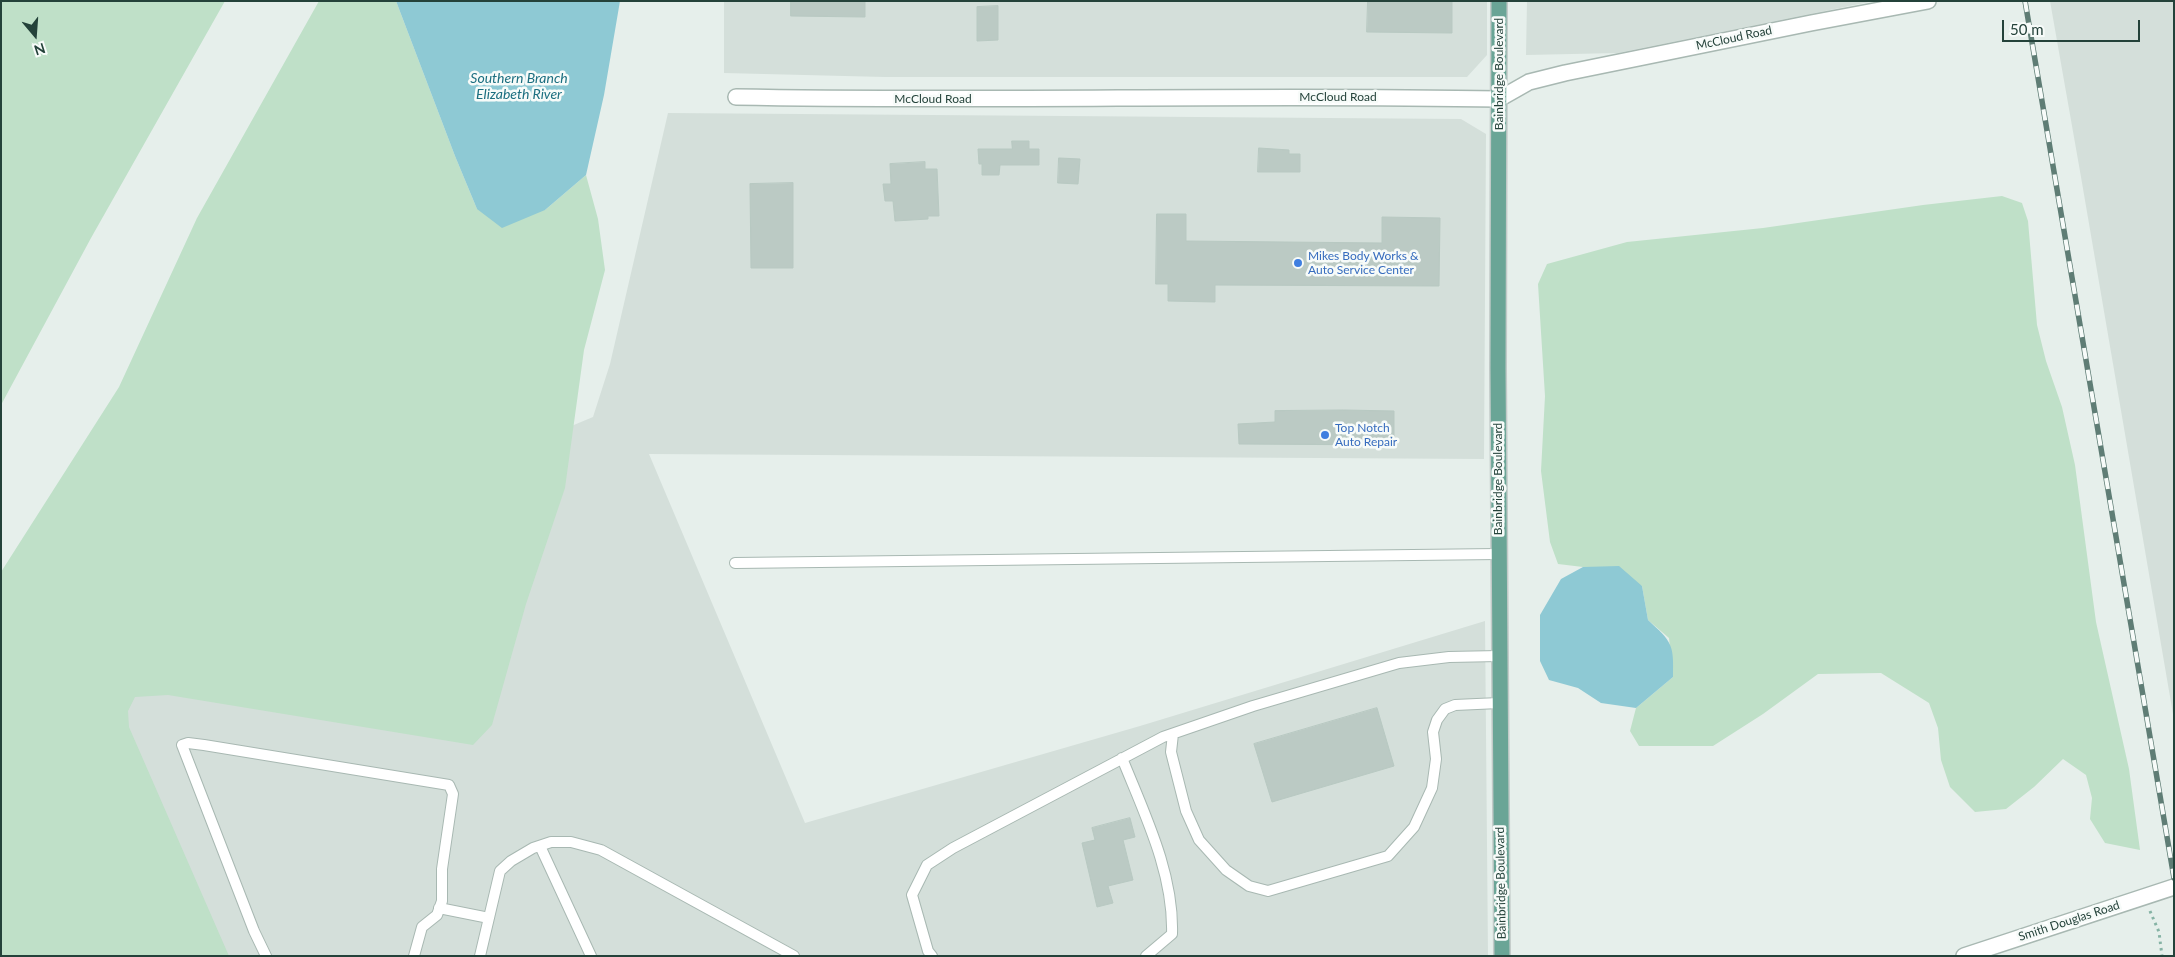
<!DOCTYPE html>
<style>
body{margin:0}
#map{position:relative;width:2175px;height:957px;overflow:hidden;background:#e6efeb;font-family:Lato,sans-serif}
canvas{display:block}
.frame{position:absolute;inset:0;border:2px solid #24423a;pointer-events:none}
.north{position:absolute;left:10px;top:10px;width:50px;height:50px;-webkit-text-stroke:4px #f7fbf9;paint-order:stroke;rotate:162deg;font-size:14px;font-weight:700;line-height:20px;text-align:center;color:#24423a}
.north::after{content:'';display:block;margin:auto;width:18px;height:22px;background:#24423a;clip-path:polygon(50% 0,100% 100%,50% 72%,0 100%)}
.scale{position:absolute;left:2002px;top:20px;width:138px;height:22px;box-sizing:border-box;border:2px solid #24423a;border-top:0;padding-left:6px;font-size:15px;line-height:18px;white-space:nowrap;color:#24423a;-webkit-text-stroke:4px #f7fbf9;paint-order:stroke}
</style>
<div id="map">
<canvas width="2175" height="957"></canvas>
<div class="frame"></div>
<div class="north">N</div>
<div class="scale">50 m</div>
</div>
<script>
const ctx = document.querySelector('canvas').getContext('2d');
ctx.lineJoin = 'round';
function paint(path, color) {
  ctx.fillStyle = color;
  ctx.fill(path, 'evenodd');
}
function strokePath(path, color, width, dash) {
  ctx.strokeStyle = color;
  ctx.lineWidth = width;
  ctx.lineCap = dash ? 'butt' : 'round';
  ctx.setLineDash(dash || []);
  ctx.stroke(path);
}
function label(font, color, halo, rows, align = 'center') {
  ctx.font = font + ' Lato,sans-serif';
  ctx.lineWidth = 5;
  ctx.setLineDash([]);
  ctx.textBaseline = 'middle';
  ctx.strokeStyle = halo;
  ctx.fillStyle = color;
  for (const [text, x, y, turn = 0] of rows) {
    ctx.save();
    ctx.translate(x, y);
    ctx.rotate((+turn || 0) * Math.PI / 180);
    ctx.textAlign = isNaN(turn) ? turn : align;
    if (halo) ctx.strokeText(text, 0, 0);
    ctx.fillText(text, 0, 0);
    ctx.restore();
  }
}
paint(new Path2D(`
 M724,1h763v54l-20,22h-582l-161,-4z
 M1527,1h347l-256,52 -92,2z
 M2050,1h124v719l-93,-543z
 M668,113l793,6 25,15 -2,325 -835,-5 156,369 335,-97 345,-105 3,335h-1487v-292l592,-247 17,-53z`), '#d4dfda');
paint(new Path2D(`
 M1,1h224l-134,237 -90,167z
 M319,1h77l59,155 22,53 68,1 41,-35 12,44 7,51 -21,80 -19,138 -39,116 -34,121 -19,20 -305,-50 -33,2 -7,14 1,16 100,229h-228v-384l118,-185 78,-169z
 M2002,196l20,7 6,18 9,104 9,36 16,46 13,58 21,157 33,147 11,81 -35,-7 -15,-24 2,-21 -6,-23 -23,-16 -29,28 -28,22 -31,3 -25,-25 -9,-27 -3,-32 -9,-25 -48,-30 -63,1 -55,40 -50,32h-74l-9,-15 6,-23 37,-31 -4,-39 -21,-18 -6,-34 -59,-19 -25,-3 -8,-22 -9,-71 4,-75 -7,-112 9,-20 80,-22 136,-14 160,-23z`), '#bfe0c8');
paint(new Path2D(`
 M396,1h224l-16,94 -18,80 -41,35 -43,18 -25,-19 -22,-53z
 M1619,566l23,20 6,34c24,22 26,24 25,57l-37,31 -35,-5 -23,-15 -29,-8 -9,-19v-46l21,-36 22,-12z`), '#8ec9d4');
const building = new Path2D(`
 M791,1h74v16l-74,-1z
 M1368,1h84v32l-85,-1z
 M998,6v34l-21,1v-34z
 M1012,141h17v8h10v16h-39l-1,10h-17v-11h-3l-1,-15h34z
 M1259,148l30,2v4h11v18h-42z
 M1059,158l21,1 -2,25 -20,-1z
 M925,162v7h12l2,47h-11v3l-33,2 -2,-20h-8l-2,-17h8l-1,-20z
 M793,183v85h-42l-1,-84z
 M1157,214h29v27l196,2v-26l58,1 -1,68 -224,-1v17l-47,-1v-17h-12z
 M1344,410l50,1v34l-155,-1 -1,-20 37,-2v-11z
 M1377,708l17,58 -122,36 -18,-58z
 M1130,818l5,19 -12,3 10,40 -25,6 5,17 -16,4 -15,-64 13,-3 -3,-12z`);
paint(building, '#bbcac4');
strokePath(building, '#b8c9c2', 1);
const service = new Path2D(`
 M735,563l763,-9
 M1173,734l-2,18 15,59 13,29 27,30 23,16 19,5 120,-35 26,-29 18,-39 4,-29 -3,-27 4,-12 8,-11 10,-4 44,-2
 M1122,758c22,55 52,115 50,176l-26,22
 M540,846l51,110
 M439,908l50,10
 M266,956l-12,-25 -72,-186 6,-2 16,2 245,40 4,9 -11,75v32l-5,14 -15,12 -8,29
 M480,956l20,-85 11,-10 22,-13 18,-6h20l30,8 193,106
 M932,956l-4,-5 -16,-56 15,-30 26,-17 210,-111 90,-31 146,-43 50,-6 50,-1`);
const minor = new Path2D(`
 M736,97c254,5 509,-3 763,2l30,-17 36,-9 246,-50 117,-22
 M1964,956l210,-69`);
const primary = new Path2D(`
 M1499,1l-1,367 4,588`);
strokePath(service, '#a8b8b2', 12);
strokePath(minor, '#a8b8b2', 18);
strokePath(primary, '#c2cac8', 18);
strokePath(new Path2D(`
 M2150,911l9,21 3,24`), '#86b3a5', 3, [2.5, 4]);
strokePath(service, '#fff', 10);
strokePath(minor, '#fff', 15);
strokePath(primary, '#6aa596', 15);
const rail = new Path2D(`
 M2025,1l149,877`);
strokePath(rail, '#5f7d75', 5.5);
strokePath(rail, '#f7fbf9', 4, [11]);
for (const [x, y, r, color] of [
 [1298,263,5,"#3f7fe0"],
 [1325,435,5,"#3f7fe0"]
]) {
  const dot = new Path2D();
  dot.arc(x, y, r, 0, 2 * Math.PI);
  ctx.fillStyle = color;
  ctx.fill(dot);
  strokePath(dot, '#f7fbf9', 2);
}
label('12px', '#24423a', '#f7fbf9', [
 ["McCloud Road",1734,38,-12],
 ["Bainbridge Boulevard",1499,74,-90],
 ["McCloud Road",1338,97],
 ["McCloud Road",933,99],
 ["Bainbridge Boulevard",1498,479,-90],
 ["Bainbridge Boulevard",1501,883,-91],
 ["Smith Douglas Road",2069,921,-18]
]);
label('12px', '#366cbe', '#f7fbf9', [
 ["Mikes Body Works &",1308,256],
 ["Auto Service Center",1308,270],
 ["Top Notch",1335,428],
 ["Auto Repair",1335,442]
], 'left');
label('italic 14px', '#1c6f80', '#f7fbf9', [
 ["Southern Branch",519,78],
 ["Elizabeth River",519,94]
]);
</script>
